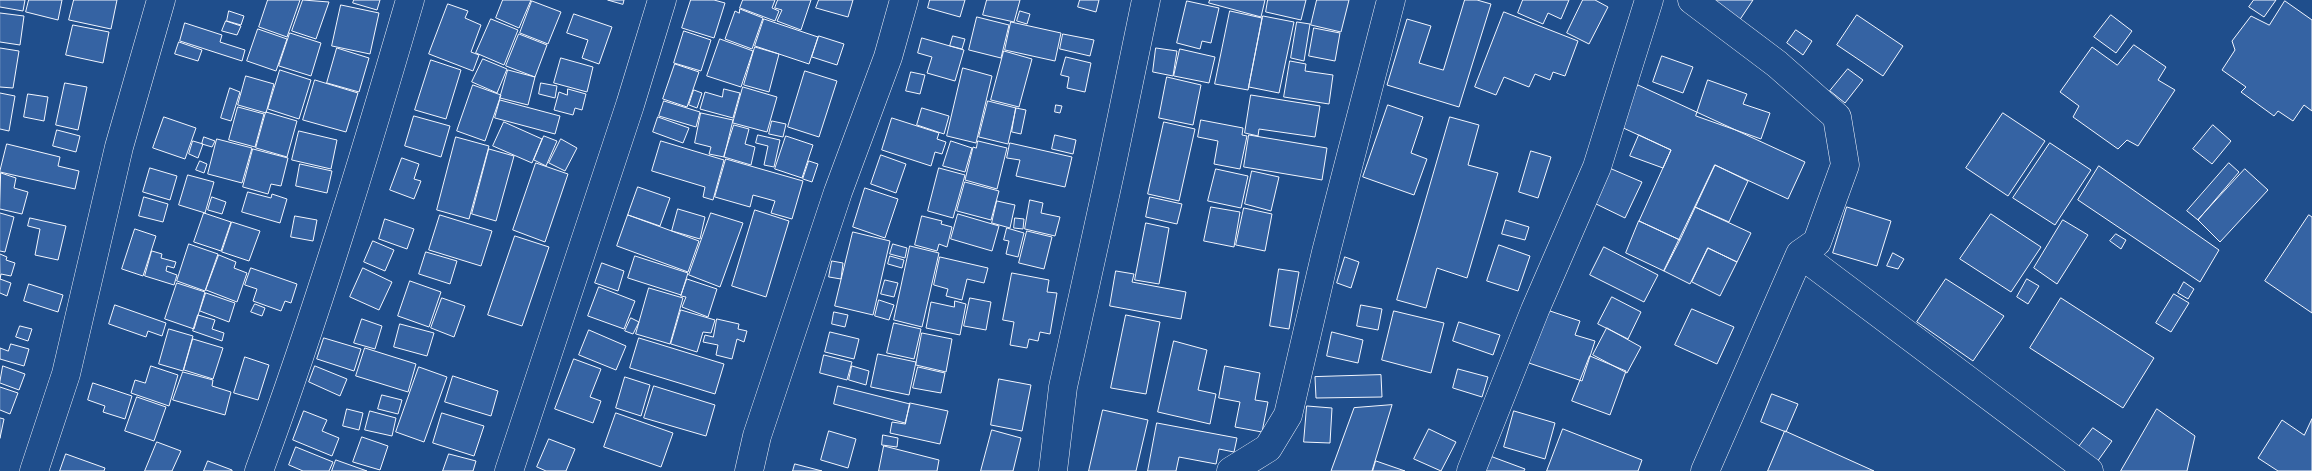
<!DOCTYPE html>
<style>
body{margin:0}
canvas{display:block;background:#1f4e8c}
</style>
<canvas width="2312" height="471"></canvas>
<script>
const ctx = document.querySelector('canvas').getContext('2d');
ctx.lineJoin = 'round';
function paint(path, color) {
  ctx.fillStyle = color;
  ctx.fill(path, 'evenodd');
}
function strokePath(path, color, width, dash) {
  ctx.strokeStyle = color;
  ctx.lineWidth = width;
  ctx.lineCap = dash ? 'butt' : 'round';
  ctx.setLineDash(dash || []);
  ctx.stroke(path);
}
const building = new Path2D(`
 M0,0h25l-2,11 -23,-4z
 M29,0h33l-4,20 -32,-8z
 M74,0h43l-6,29 -42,-9z
 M268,0h32l-13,37 -28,-10z
 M303,0l26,2 -13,37 -24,-8z
 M354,0h26l-3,10 -24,-7z
 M503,0h28l-12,28 -23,-10z
 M608,0h16l-1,4z
 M691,0h23l11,3 -11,35 -32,-10z
 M743,0h32l-3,8 7,3 -4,10 -35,-13z
 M778,0h33l-10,30 -24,-9 5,-11 -7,-2z
 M819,0h34l-5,17 -32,-9z
 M930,0h35l-5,17 -32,-9z
 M987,0h33l-6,22 -31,-7z
 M1080,0h19l-3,12 -18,-5z
 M1210,0h55l-4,17 -52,-14z
 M1268,0h38l-5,20 -35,-8z
 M1317,0h32l-8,32 -30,-7z
 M1465,0h12l14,4 -32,103 -72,-22 20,-66 24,7 -12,37 24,7z
 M1523,0h46l-8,19 -13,-6 -5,11 -25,-11z
 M1583,0h12l13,7 -19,37 -22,-11z
 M1711,0h42l-14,21z
 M2254,0h22l-12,17 -15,-10z
 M532,1l29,11 -13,32 -28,-11z
 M1187,1l32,7 -8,35 -9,-2 -2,8 -23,-6z
 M2285,1l27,19v91l-8,-6 -11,16 -15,-10 -4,5 -33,-24 5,-5 -24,-17 13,-20 -3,-9 19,-25 18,9z
 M448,4l20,7 -3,7 16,7 -10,27 8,3 -6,16 -44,-17z
 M341,5l38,8 -9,41 -38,-8z
 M740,9l23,9 -11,31 -27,-10 10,-28 4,2z
 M229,11l15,5 -3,9 -14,-4z
 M1020,11l10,3 -3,10 -10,-3z
 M1230,11l32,7 -14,72 -33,-6z
 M1504,12l74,29 -13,35 -12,-4 -3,8 -15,-6 -6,13 -25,-10 -8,18 -21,-8z
 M0,13l24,3 -4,29 -20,-3z
 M574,14l38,13 -13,37 -17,-6 6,-18 -21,-7z
 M1857,15l46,31 -20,30 -46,-31z
 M2111,15l21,16 -16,22 -22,-16z
 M1263,16l31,6 -15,71 -30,-6z
 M977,17l32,8 -8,33 -32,-8z
 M491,19l27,11 -14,35 -28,-12z
 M764,19l54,18 -9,27 -54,-18z
 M226,21l15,5 -4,9 -15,-4z
 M1011,22l50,11 -6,28 -50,-11z
 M1297,22l13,2 -6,37 -13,-3z
 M185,23l37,12 -2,7 25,8 -3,11 -62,-20z
 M73,25l36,7 -6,31 -37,-8z
 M1314,28l26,5 -5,28 -26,-5z
 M258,29l29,10 -11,32 -29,-10z
 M1796,30l16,11 -9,14 -16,-12z
 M684,31l27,9 -10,31 -27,-8z
 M290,33l31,10 -10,33 -32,-10z
 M519,34l28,11 -12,32 -29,-11z
 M1063,34l31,6 -4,16 -30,-7z
 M819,36l25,8 -7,21 -25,-8z
 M953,36l12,3 -3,10 -12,-3z
 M922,38l42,12 -9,31 -28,-8 5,-16 -14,-4z
 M720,39l33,12 -12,36 -34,-11z
 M179,42l23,8 -4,11 -23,-7z
 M2134,45l32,22 -8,13 17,10 -37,56 -11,-6 -9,9 -45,-32 6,-11 -19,-14 32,-45 25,18z
 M755,47l24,7 -10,38 -25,-7z
 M0,48l19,3 -6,37 -13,-1z
 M337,48l32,10 -10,34 -32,-9z
 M1156,48l21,3 -4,25 -20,-4z
 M1180,49l35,8 -6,26 -35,-7z
 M1004,51l28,8 -13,48 -28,-7z
 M1662,56l31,11 -10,26 -30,-11z
 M1066,57l25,6 -6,29 -18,-4 2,-11 -8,-2z
 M561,58l32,9 -6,25 -33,-9z
 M483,59l24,10 -10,24 -25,-11z
 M431,60l30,10 -15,49 -31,-9z
 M1290,61l16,3 -1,7 28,4 -4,29 -45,-7z
 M675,64l24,8 -12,35 -24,-8z
 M963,68l29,8 -16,67 -29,-7z
 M1848,69l15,11 -18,23 -15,-12z
 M280,70l31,10 -12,39 -31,-10z
 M508,70l27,7 -7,28 -28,-7z
 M805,71l32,10 -18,56 -31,-10z
 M911,72l14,3 -5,19 -14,-3z
 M246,76l28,8 -8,29 -28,-8z
 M1167,77l34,8 -8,40 -34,-7z
 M315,80l43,13 -12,39 -43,-12z
 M1708,80l39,14 -4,10 27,9 -9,26 -65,-23z
 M65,83l22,4 -9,43 -22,-5z
 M541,83l16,3 -2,12 -16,-4z
 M473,85l28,10 -16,46 -28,-10z
 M1638,85l167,77 -17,37 -73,-34 -35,75 -41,-19 32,-71 -52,-24z
 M743,87l34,10 -10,35 -34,-9z
 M230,88l10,4 -9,29 -10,-3z
 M568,89l18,5 -4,16 -7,-2 -2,7 -19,-5 5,-18 8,3z
 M724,89l16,4 -7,25 -33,-9 5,-17 17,5z
 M694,90l8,3 -5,15 -8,-3z
 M0,93l15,3 -6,35 -9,-2z
 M28,94l20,3 -4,24 -20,-4z
 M1251,95l69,11 -5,31 -56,-8 -1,7 -13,-3z
 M500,100l60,16 -5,18 -60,-16z
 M664,101l36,11 -4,15 -37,-11z
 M988,101l28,7 -8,36 -29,-7z
 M1056,105l6,1 -2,7 -5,-1z
 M1388,105l35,12 -12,36 16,6 -13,36 -51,-18z
 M238,107l26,7 -9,33 -26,-7z
 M922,108l27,8 -5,18 -27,-9z
 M1016,108l10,2 -5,24 -9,-2z
 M266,112l31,9 -10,36 -31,-9z
 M701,113l32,7 -9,37 -15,-3 2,-7 -16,-4z
 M2003,113l42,28 -37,55 -42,-28z
 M414,116l36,10 -9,31 -36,-11z
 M164,117l32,11 -11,31 -32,-11z
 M658,117l31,11 -6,15 -30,-11z
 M1450,117l29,8 -11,40 30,8 -31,105 -30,-10 -11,40 -29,-8z
 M892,118l47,15 -2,6 9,3 -4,12 -7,-2 -4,14 -49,-16z
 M1201,120l42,8 -1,7 5,1 -7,33 -26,-5 4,-23 -20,-4z
 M772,121l14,3 -3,13 -14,-3z
 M504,122l38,17 -10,24 -39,-17z
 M1164,122l31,7 -16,72 -31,-7z
 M734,125l15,4 -4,15 10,3 -4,18 -27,-8z
 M2213,125l18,16 -19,23 -19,-15z
 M57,130l23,6 -4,16 -23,-6z
 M299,131l38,9 -6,29 -39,-9z
 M758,135l22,5 -6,27 -10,-2 4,-19 -12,-3z
 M1055,135l21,5 -3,14 -21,-5z
 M1249,135l78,13 -5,32 -78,-13z
 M1639,135l32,15 -8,18 -33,-12z
 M544,136l13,5 -11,25 -12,-6z
 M786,136l27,9 -11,33 -27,-9z
 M204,137l11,4 -3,6 -10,-3z
 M456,137l33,9 -20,73 -32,-9z
 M217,139l35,9 -10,35 -34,-9z
 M561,139l16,9 -12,23 -16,-8z
 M193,141l10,3 -5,14 -9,-4z
 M661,141l63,19 -11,40 -10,-3 2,-10 -53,-16z
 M951,141l21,7 -7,24 -22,-6z
 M978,141l29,7 -10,41 -32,-9 8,-33 3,1z
 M1010,143l62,14 -7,30 -49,-11 4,-16 -13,-2z
 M2050,143l41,27 -36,55 -42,-27z
 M7,144l53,13 -2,9 21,5 -4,18 -75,-17z
 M253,149l35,9 -7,28 -10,-2 -3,10 -25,-7z
 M489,149l25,7 -18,65 -24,-7z
 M1531,151l20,6 -13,41 -19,-6z
 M881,155l25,9 -10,29 -25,-9z
 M402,158l17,6 -5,15 7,2 -7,18 -24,-9z
 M726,159l77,22 -11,38 -21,-6 4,-12 -22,-6 -3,12 -35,-10z
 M200,161l7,3 -3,9 -8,-3z
 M809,161l9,3 -6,18 -9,-3z
 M536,163l32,11 -23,68 -32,-12z
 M2229,163l10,9 -41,48 -11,-9z
 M300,164l32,7 -5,22 -31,-7z
 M1715,165l33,16 -19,41 -34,-15z
 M2099,166l120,84 -19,32 -122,-82z
 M1607,167l35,15 -17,36 -33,-16z
 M150,168l27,8 -7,24 -27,-8z
 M939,168l26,7 -12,43 -25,-7z
 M1216,169l32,7 -7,32 -33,-7z
 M2245,169l23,21 -48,52 -22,-22z
 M1252,171l27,6 -8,34 -26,-7z
 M1,173l15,5 -2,10 14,4 -6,22 -22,-5z
 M188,175l26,7 -9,31 -26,-8z
 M965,182l34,9 -8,29 -34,-9z
 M638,187l32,11 -10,28 -32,-11z
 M865,188l33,11 -13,39 -32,-11z
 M248,192l23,6 1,-4 15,5 -7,24 -38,-11z
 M144,197l24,7 -5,18 -24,-6z
 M212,197l14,5 -4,12 -14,-4z
 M1150,197l32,7 -5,20 -31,-7z
 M1030,200l13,3 -2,10 19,4 -5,19 -30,-7z
 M997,201l18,4 -5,23 -18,-5z
 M1211,207l29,5 -6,35 -30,-6z
 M1695,207l56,26 -14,29 -29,-14 -18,36 -26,-13z
 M1847,207l44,14 -14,45 -44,-13z
 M1244,208l28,6 -7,37 -29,-6z
 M678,209l27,8 -5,22 -28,-8z
 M755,210l34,11 -23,76 -34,-11z
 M0,213l14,4 -9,35 -5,-1z
 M204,213l27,9 -10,29 -27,-9z
 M711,213l32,10 -23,64 -31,-12z
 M958,214l41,12 -7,25 -41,-12z
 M1991,214l50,33 -30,45 -51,-33z
 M440,215l52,16 -11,35 -52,-16z
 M628,215l71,26 -11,31 -71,-26z
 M2309,215l3,2v96l-47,-32z
 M295,216l22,4 -4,21 -22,-4z
 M922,216l20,5 -1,3 11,3 -5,20 -8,-3 -2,7 -22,-6z
 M30,218l36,8 -8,34 -23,-5 5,-26 -12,-3z
 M1015,218l9,1 -1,10 -9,-1z
 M385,219l29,10 -7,20 -28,-10z
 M1506,220l23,7 -4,13 -23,-6z
 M2063,220l25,15 -31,49 -23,-16z
 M1639,221l41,19 -16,31 -38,-18z
 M232,222l28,9 -11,30 -27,-9z
 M1146,223l23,5 -10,56 -24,-4z
 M1007,228l17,5 -6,24 -12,-3 3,-13 -5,-1z
 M135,229l21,7 -13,40 -21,-7z
 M1027,231l25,6 -8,32 -25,-6z
 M853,232l37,9 -17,74 -38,-9z
 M2116,234l10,6 -5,9 -11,-8z
 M515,236l34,11 -27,79 -34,-11z
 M373,241l21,9 -9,21 -21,-9z
 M189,244l29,10 -13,37 -28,-10z
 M893,244l14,4 -2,10 -15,-4z
 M1499,245l31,11 -12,35 -31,-10z
 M910,246l29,7 -17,74 -28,-7z
 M1604,247l54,28 -14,27 -54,-27z
 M1708,248l29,14 -17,34 -28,-14z
 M152,251l10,3 -1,4 15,4 -2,6 -7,-2 -1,5 11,4 -3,10 -29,-9z
 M426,252l31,9 -7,23 -31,-10z
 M1893,253l11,6 -6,10 -11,-3z
 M0,254l7,3 -1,3 9,3 -4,13 -10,-2 -1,5z
 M219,255l17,7 -2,6 13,5 -10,29 -31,-12z
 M635,256l53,17 -7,22 -53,-17z
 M890,256l14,4 -2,8 -14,-4z
 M940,257l48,11 -4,15 -17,-4 -5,21 -16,-4 2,-7 -14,-4z
 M1345,257l14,5 -8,26 -14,-5z
 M832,261l11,2 -2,16 -12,-2z
 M602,263l22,8 -6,20 -23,-8z
 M251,268l46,16 -6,19 -6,-2 -4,10 -28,-10 4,-12 -12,-4z
 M363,268l29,14 -13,28 -29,-13z
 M1279,269l20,3 -10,57 -19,-3z
 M1116,271l18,3 -2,8 54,10 -5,27 -71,-13z
 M1012,273l37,7 -2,12 10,1 -7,41 -10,-2 -2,9 -9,-2 -2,9 -17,-3 4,-23 -11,-2z
 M0,279l11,4 -4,13 -7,-3z
 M687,279l30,10 -9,28 -26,-10 4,-10 -5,-1z
 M1946,279l58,37 -31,45 -56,-39z
 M2027,279l12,7 -11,18 -11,-7z
 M885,280l13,3 -4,14 -13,-3z
 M410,281l31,11 -12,35 -31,-11z
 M2184,282l10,7 -6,10 -10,-6z
 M177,283l28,9 -11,37 -29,-10z
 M29,284l34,11 -5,17 -34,-11z
 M599,287l36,14 -11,28 -36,-13z
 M649,288l34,10 -13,46 -34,-10z
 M206,293l29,10 -6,19 -29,-11z
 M2174,294l15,9 -18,29 -15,-9z
 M1612,297l29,15 -13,27 -30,-15z
 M442,298l23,8 -11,31 -23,-9z
 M970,298l21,4 -5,28 -22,-4z
 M2061,298l93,60 -31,50 -93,-60z
 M879,300l15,5 -5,15 -14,-4z
 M955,301l11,3 -6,31 -34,-7 5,-26 23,5z
 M255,304l10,4 -3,8 -11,-4z
 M115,305l51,18 -4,13 -14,-5 -2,6 -37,-13z
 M1361,305l21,4 -4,21 -21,-4z
 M1541,308l39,13 -5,14 20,6 -13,40 -59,-20z
 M1692,309l42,18 -17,37 -42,-19z
 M681,310l34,10 -4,13 -8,-1 -6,20 -26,-8z
 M1394,311l50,12 -13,50 -49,-13z
 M834,312l14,3 -3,12 -13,-3z
 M198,315l17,5 -3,9 12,4 -2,8 -29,-10z
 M1126,315l34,7 -14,72 -35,-6z
 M631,318l8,4 -6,12 -8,-3z
 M362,319l20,7 -7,23 -21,-6z
 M717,319l22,5 -1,5 9,2 -3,11 -7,-3 -5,20 -16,-4 2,-10 -15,-3 2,-7 8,2z
 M1459,322l41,13 -7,20 -40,-14z
 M894,323l27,6 -7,30 -27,-6z
 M400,324l34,9 -7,23 -33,-9z
 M20,326l12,3 -4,12 -12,-4z
 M1607,328l34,19 -14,26 -34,-18z
 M169,329l24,7 -10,35 -24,-7z
 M589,330l37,16 -10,24 -37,-15z
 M830,332l29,7 -5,20 -29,-7z
 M1332,332l31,8 -5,23 -31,-7z
 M922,333l30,6 -6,33 -30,-7z
 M324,338l37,11 -7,22 -37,-12z
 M639,338l85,26 -9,30 -85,-26z
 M193,339l30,9 -10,31 -29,-9z
 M1174,341l33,9 -9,40 18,4 -6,30 -52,-12z
 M11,344l18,5 -5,17 -24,-7v-11l8,3z
 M365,348l51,16 -8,28 -52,-16z
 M878,354l38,8 -7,33 -38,-8z
 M824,355l28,7 -5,18 -27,-7z
 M1590,356l36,15 -16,44 -38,-14z
 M245,357l24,8 -11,35 -24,-7z
 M574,359l27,10 -11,28 11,4 -8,22 -38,-14z
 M3,366l22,8 -6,16 -19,-7z
 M151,366l27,9 -9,31 -38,-13 4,-13 10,3z
 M315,366l32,13 -7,17 -31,-14z
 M852,366l17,5 -3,14 -17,-5z
 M1225,366l35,7 -5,27 13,2 -6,30 -27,-5 5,-25 -21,-4z
 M419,367l28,10 -23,65 -28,-10z
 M918,367l27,6 -4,20 -28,-5z
 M1458,369l30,8 -6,20 -29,-9z
 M183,372l30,8 -1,6 19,6 -6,23 -52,-15z
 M1381,375l1,22 -66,1 -1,-21z
 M453,376l45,15 -7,25 -46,-14z
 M625,377l25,8 -9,31 -25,-8z
 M999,379l32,6 -9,46 -31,-6z
 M93,383l39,13 -7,23 -22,-7 2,-6 -17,-6z
 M654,386l61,19 -9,31 -62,-18z
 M838,386l72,18 -5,19 -71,-19z
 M0,387l18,6 -8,21 -10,-4z
 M1772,394l26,10 -12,28 -25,-10z
 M382,395l20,5 -4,14 -20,-5z
 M137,397l29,10 -12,34 -29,-10z
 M910,403l38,8 -8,33 -50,-11 2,-11 13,2z
 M1392,405l-20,66h-41l23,-63z
 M1307,406l25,2 -2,35 -26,-1z
 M347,409l16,4 -4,17 -16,-4z
 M2157,409l38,27 -8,35h-66z
 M1103,410l45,10 -12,51h-47z
 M304,411l23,9 -5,11 17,7 -7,18 -39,-16z
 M370,411l26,7 -4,18 -27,-6z
 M1514,411l41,12 -10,36 -41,-12z
 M442,413l42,13 -10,30 -41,-13z
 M616,413l57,20 -12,34 -57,-20z
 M0,418l4,1 -4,19z
 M2312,419v52h-34l-20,-13 24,-38 22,15z
 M1157,423l80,15 -3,14 -15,-3 -3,15 -37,-7 -3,14h-28z
 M2093,428l19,13 -15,21 -19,-14z
 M1429,429l27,13 -15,29 -27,-12z
 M1563,429l79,31 -4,11h-91z
 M992,430l29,8 -8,33h-32z
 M829,431l27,8 -8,29 -27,-8z
 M1785,431l89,40h-106z
 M883,435l15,3 -1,9 -15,-2z
 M362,437l26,9 -8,24 -27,-8z
 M549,439l26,10 -9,22h-20l-9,-4z
 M157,442l24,9 -9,20h-27z
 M884,446l55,14 -2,11h-58z
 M296,447l37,15 -4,9h-26l-14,-6z
 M66,454l39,14 -1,3h-44z
 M449,454l27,7 -3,10h-30z
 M1490,456l35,13 -1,2h-40z
 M336,460l31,11h-35z
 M208,461l24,9v1h-28z
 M1376,461l29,10h-32z
 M795,464l27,7h-29z`);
paint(building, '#3563a3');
strokePath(building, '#f2f6ff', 1);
const minor = new Path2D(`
 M1692,0l85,64 60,53 8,48 -28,77 -17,12 -95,217
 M1800,254l289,217
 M34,471l32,-97 53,-227 42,-147
 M259,471c57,-155 105,-313 151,-471
 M509,471l121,-366 32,-105
 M749,471l8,-35 81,-244 50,-135 16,-57
 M1053,471l10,-84 49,-223 34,-164
 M1231,471l37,-23 20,-33 38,-163 65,-252
 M1471,471l64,-161 62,-143 52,-167`);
strokePath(minor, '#f2f6ff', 29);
strokePath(minor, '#1f4e8c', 28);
</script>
